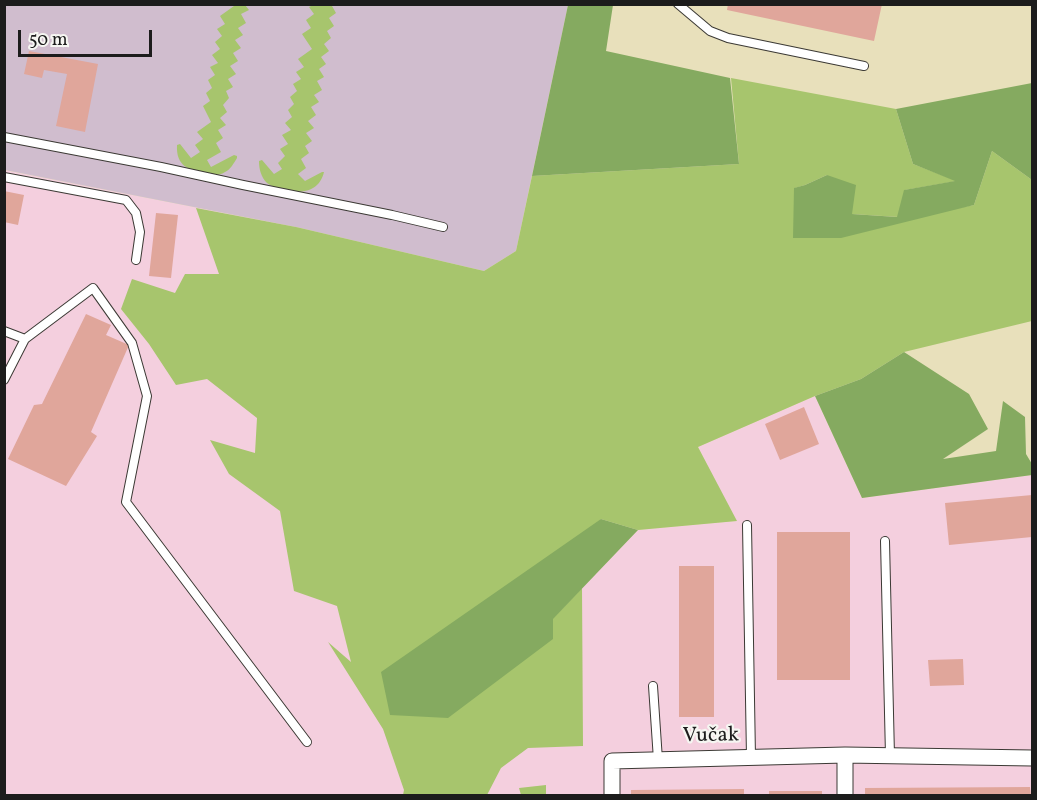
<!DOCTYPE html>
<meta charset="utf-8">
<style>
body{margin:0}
#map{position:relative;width:1037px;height:800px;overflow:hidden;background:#e8e0bb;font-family:Vollkorn,serif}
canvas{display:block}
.frame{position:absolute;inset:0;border:6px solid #1c1c1c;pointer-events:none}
.scale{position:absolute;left:18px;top:30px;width:134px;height:27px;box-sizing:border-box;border:3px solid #1c1c1c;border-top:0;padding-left:8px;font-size:18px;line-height:21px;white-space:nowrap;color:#1c1c1c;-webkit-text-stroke:4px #f6f6f2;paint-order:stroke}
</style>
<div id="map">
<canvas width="1037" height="800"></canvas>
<div class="frame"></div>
<div class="scale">50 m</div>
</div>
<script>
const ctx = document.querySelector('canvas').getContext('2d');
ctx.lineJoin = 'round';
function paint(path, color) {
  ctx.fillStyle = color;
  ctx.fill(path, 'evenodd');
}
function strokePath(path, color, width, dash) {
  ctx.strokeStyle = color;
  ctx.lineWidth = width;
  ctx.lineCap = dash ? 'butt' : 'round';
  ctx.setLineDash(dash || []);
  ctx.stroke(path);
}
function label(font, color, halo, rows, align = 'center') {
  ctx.font = font + ' Vollkorn,serif';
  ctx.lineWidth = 4.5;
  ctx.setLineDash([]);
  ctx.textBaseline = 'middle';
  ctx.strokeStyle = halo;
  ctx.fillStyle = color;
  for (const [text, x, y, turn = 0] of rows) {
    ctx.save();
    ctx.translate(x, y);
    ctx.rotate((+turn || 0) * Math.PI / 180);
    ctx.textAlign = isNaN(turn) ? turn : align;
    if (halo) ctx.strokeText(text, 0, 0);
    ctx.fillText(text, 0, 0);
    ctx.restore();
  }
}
paint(new Path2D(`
 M4,170l292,57 256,392 86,-89 98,-9 -38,-74 117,-51 47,102 170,-23v320h-1027z`), '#f4cfde');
paint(new Path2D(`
 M4,5h564l-52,246 -32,20 -188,-44 -291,-57z`), '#d0bdce');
paint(new Path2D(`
 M233,5h12l4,5 -8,4 5,9 -8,5 5,7 -8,5 6,8 -8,5 5,8 -8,5 6,8 -8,5 5,8 -7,4 3,7 -6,7 4,7 -7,6 6,7 -8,5 5,8 -7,5 5,9 -14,8 4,7 23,-12 3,1v2c-3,5 -7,12 -12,14 -6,4 -12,3 -18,2 -19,-4 -31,-8 -30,-29l3,-1 11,14 9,-6 -5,-7 8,-6 -6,-7 14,-10 -8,-16 7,-5 -4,-8 6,-5 -4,-8 7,-5 -5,-8 8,-4 -6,-8 8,-6 -5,-7 7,-6 -5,-7 8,-5 -5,-8 14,-10z
 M313,5h20l-1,1 4,7 -7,5 5,8 -7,5 4,7 -7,6 5,7 -8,6 5,7 -7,5 5,8 -7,4 5,9 -8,5 5,7 -8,5 5,8 -8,6 6,7 -8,5 6,8 -7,5 4,7 -8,6 5,9 -8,6 7,7 17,-9h2c-5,22 -27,22 -44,17 -5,-2 -9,-3 -13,-6 -6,-6 -8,-14 -8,-22l3,-1 12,14 8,-5 -4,-6 7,-7 -5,-7 8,-5 -6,-9 9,-5 -6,-7 7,-6 -4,-7 6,-6 -4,-7 7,-6 -4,-7 8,-5 -5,-7 8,-5 -6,-8 14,-10 -10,-15 9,-6 -5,-8 8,-6 -5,-7z
 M731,78l165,31 17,55 44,17 -52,9 -7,27 -46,-3 -25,-39 -22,10 -10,3 -1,50 180,-33 18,-54 40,29v141l-128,31 -43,27 -46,17 -117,51 39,74 -99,9 -37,-11 -49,100 30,-31 1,158 -55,2 -27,20 -14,27h-84l1,-5 -21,-61 -55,-87 23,20 -14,-56 -43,-15 -14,-80 -51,-37 -19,-34 45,13 2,-35 -50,-39 -31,6 -27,-41 -28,-35 11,-30 43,14 10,-19h34l-23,-66 100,19 188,44 32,-20 16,-75 207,-12z
 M546,785v10h-25l-2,-7z`), '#a7c56d');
paint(new Path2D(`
 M568,5h45l-7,46 124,27 9,86 -207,12z
 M1032,83v97l-40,-29 -18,54 -133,33h-48l1,-50 11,-3 22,-10 29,10 -4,29 45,3 7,-27 51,-9 -42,-17 -17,-55z
 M904,352l65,42 19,35 -45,30 53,-8 7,-50 22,16 1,37 6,10v11l-170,23 -47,-102 46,-17z
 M601,519l37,11 -85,89v20l-105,79 -58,-3 -9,-43z`), '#85aa60');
paint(new Path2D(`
 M728,4h154l-8,37 -147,-31z
 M29,51l69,13 -13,68 -29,-6 11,-52 -23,-4 -2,8 -18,-4z
 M4,191l20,4 -6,30 -14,-3z
 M156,213l22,2 -7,63 -22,-2z
 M86,314l25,11 -5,10 23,10 -38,87 6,4 -31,50 -58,-27 26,-54 8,-1z
 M804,407l15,37 -39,16 -15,-36z
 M1032,495v42l-83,8 -4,-42z
 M777,532h73v148h-73z
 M679,566h35v151h-35z
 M963,659l1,26 -34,1 -2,-26z
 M1030,787l1,9h-166v-8z
 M744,789v7h-113v-6z
 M769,791h53v5h-53z`), '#e0a69b');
const lane = new Path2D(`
 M678,4l32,27 18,7 136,28
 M4,137l157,30 82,18 149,30 51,12
 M4,177l122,23 10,13 4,19 -4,28
 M4,331l21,8 -21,41
 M25,339l68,-51 39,55 15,53 -21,106 181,240
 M747,525l4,232
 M885,541l5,215
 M653,686l5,74`);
const street = new Path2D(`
 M845,755v41
 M612,796v-35l233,-6 187,3`);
strokePath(lane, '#3b3934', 10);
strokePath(street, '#3b3934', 17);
strokePath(lane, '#fff', 8);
strokePath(street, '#fff', 15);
label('21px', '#1c1c1c', '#f6f6f2', [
 ["Vučak",711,737,-1]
]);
</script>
